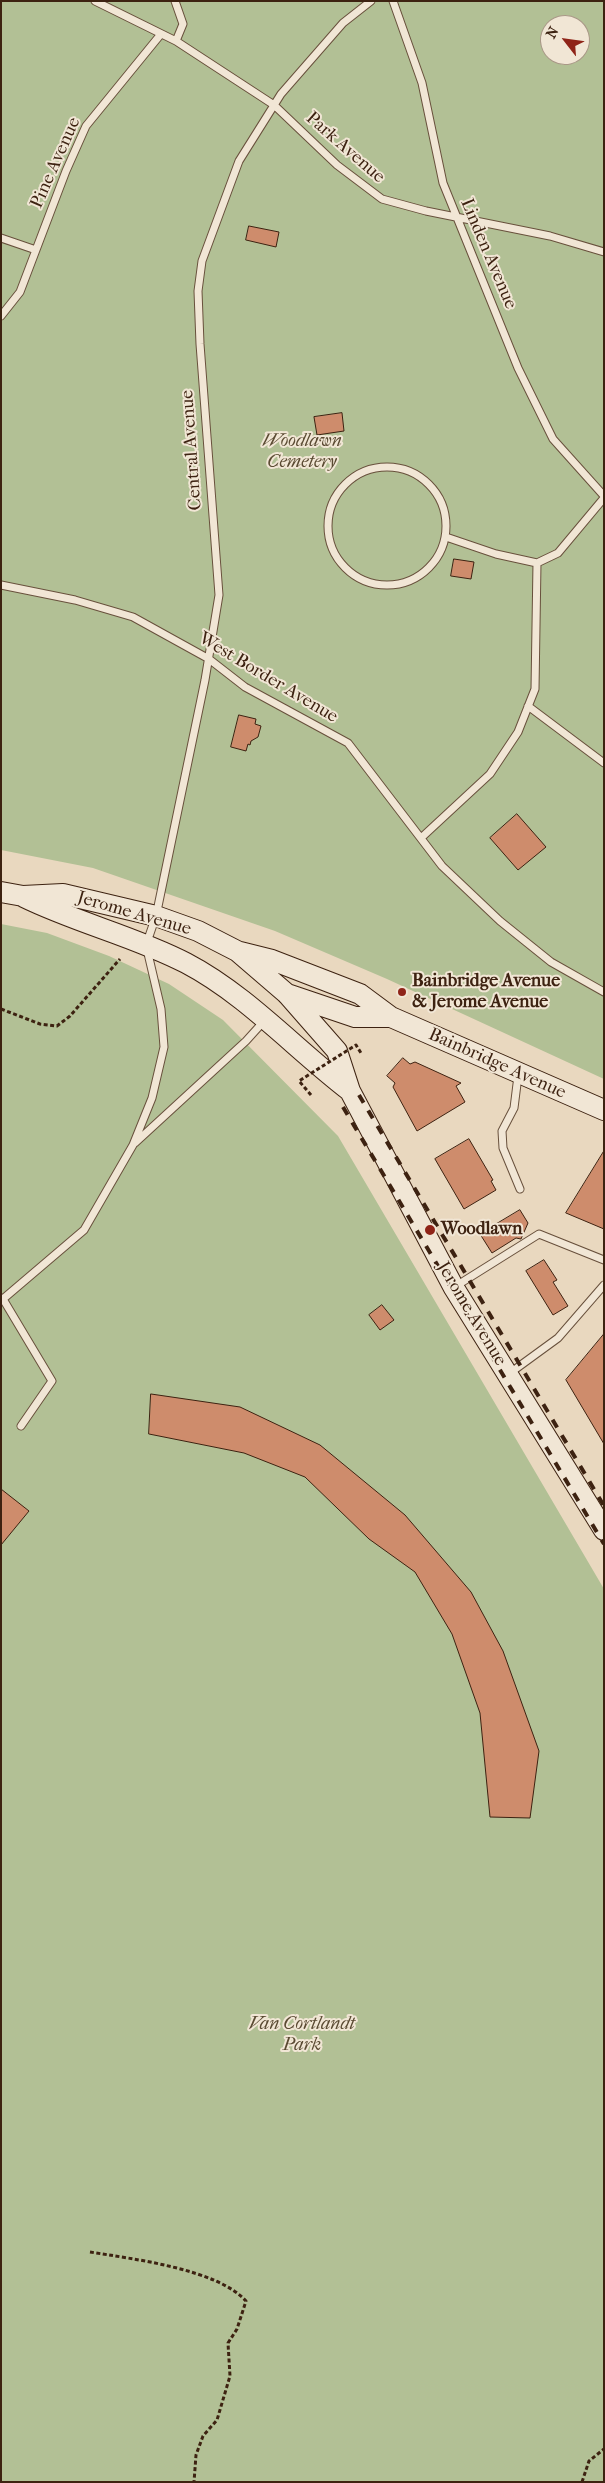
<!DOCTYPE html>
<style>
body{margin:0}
#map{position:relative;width:605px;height:2483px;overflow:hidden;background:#e9d8bf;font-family:"IM FELL French Canon",serif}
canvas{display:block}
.frame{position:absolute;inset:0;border:2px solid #3d2211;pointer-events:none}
.north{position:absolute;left:540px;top:15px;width:50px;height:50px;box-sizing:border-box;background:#f1e6d5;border:1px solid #a99887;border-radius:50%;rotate:300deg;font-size:14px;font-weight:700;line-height:20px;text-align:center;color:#3d2211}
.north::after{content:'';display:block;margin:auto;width:18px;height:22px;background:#8f2418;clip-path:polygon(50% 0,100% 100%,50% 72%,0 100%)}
</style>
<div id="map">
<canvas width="605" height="2483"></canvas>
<div class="frame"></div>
<div class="north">N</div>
</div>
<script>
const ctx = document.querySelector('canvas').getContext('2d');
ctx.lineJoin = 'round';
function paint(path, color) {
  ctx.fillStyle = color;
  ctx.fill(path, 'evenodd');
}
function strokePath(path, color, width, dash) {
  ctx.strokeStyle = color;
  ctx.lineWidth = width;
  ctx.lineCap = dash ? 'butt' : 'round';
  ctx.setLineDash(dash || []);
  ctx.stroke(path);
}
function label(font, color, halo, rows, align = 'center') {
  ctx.font = font + ' "IM FELL French Canon",serif';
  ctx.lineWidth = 4;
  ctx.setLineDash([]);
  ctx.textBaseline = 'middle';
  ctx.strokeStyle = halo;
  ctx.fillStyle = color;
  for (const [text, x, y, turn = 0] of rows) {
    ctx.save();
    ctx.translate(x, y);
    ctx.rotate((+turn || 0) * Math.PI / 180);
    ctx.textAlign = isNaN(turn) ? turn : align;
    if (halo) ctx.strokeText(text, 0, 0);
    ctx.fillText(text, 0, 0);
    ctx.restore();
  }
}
paint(new Path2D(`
 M1,1h603v1078l-217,-100 -112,-48 -182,-63 -92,-18zM550,25h30v30h-30z
 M1,924l46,9 62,23 60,28 54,36 115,116 266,453v893h-603z`), '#b2c095');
const building = new Path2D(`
 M249,226l30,6 -3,15 -30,-7z
 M342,413l2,18 -27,4 -3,-18z
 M454,559l20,3 -3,17 -20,-3z
 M239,715l17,4 -1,5 6,2 -3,11 -7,4 -1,4 -2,-1 -2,7 -15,-4z
 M517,814l29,33 -28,23 -28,-32z
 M403,1058l7,6 5,-2 46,21 -5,3 9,16 -48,29 -24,-44 2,-4 -8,-7z
 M469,1139l24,41 -2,1 5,9 -32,19 -29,-50z
 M604,1151v78l-38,-16z
 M520,1210l8,13 -7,16 -5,-1 -24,15 -12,-19z
 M544,1260l13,20 -4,2 15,24 -15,9 -27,-44z
 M382,1305l12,15 -14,10 -11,-15z
 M604,1334v110l-38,-64z
 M151,1394l89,13 80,38 85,70 66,77 32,59 36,100 -9,67 -40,-1 -10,-104 -28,-79 -37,-62 -46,-33 -64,-62 -61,-24 -95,-19z
 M1,1489l28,22 -28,34z`);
paint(building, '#ce8c6c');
strokePath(building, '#3d2211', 1);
const lane = new Path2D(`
 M95,1l81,40 98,64 63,60 45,34 44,12 124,25 54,16
 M175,1l8,23 -7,17
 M393,1l29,82 21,100 75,185 35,71 51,57
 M1,238l35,12
 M1,316l19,-24 46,-121 20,-45 75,-92
 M328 526a59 59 0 1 1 118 0a59 59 0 1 1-118 0Z
 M446,537l50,17 41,9 21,-10 46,-55
 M1,585l74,15 58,17 76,42 36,28 103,56 94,123 58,55 51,41 53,30
 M528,706l76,57
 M421,838l69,-64 28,-42 17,-43 2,-126
 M518,1076l-4,32 -12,23 1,17 17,41
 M135,1143l111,-102 19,-21
 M456,1286l83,-52 65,26
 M1,1298l2,1 81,-69 49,-85 19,-47 12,-51 -3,-38 -15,-64 10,-29 49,-236 14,-85 -19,-251 -2,-53 4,-30 37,-100 42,-67 62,-71 28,-22
 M3,1299l49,82 -31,45
 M510,1373l48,-35 46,-53`);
const secondary = new Path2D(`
 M1,892l22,4 40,-2 93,22 42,15 39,20 50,43 50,57 13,40 104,197 150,242
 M24,897c53,26 110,39 162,66 61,32 109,86 164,128
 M240,952l32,8 88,34 31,23 213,93
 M287,994l68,23h36`);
strokePath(lane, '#68503c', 9);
strokePath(secondary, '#3d2211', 22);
strokePath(new Path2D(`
 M1,1009l39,15 17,2 13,-10 50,-57
 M90,2252c43,7 127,17 156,49l-9,28 -9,14 2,33 -13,44 -14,16 -7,19 -2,27
 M582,2482l7,-21 15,-12`), '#3d2211', 3, [4, 2.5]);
strokePath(lane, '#f1e6d5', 7);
strokePath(secondary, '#f1e6d5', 20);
strokePath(new Path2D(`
 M359,1095l245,411
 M343,1107l261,437`), '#3d2211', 4, [9, 9]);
strokePath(new Path2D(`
 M311,1095l-12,-14 57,-36 5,8`), '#3d2211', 3, [4, 2.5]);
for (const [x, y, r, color] of [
 [402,992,5,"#8f2418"],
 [430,1230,6,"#8f2418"]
]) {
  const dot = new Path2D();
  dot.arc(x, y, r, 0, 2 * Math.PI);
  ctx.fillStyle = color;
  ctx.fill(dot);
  strokePath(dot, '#f1e6d5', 2);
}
label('18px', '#3d2211', '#f1e6d5', [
 ["Park Avenue",345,148,41],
 ["Pine Avenue",56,163,-66],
 ["Linden Avenue",488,254,67],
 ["Central Avenue",192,450,-94],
 ["West Border Avenue",268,678,31],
 ["Jerome Avenue",134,914,16],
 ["Bainbridge Avenue",497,1064,24],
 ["Jerome Avenue",471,1314,59]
]);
label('italic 18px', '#5a4a32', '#f1e6d5', [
 ["Woodlawn",302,442],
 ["Cemetery",302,463],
 ["Van Cortlandt",302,2025],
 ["Park",302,2046]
]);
label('bold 18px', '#3d2211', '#f1e6d5', [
 ["Bainbridge Avenue",412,982],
 ["& Jerome Avenue",412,1003],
 ["Woodlawn",441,1230]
], 'left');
</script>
